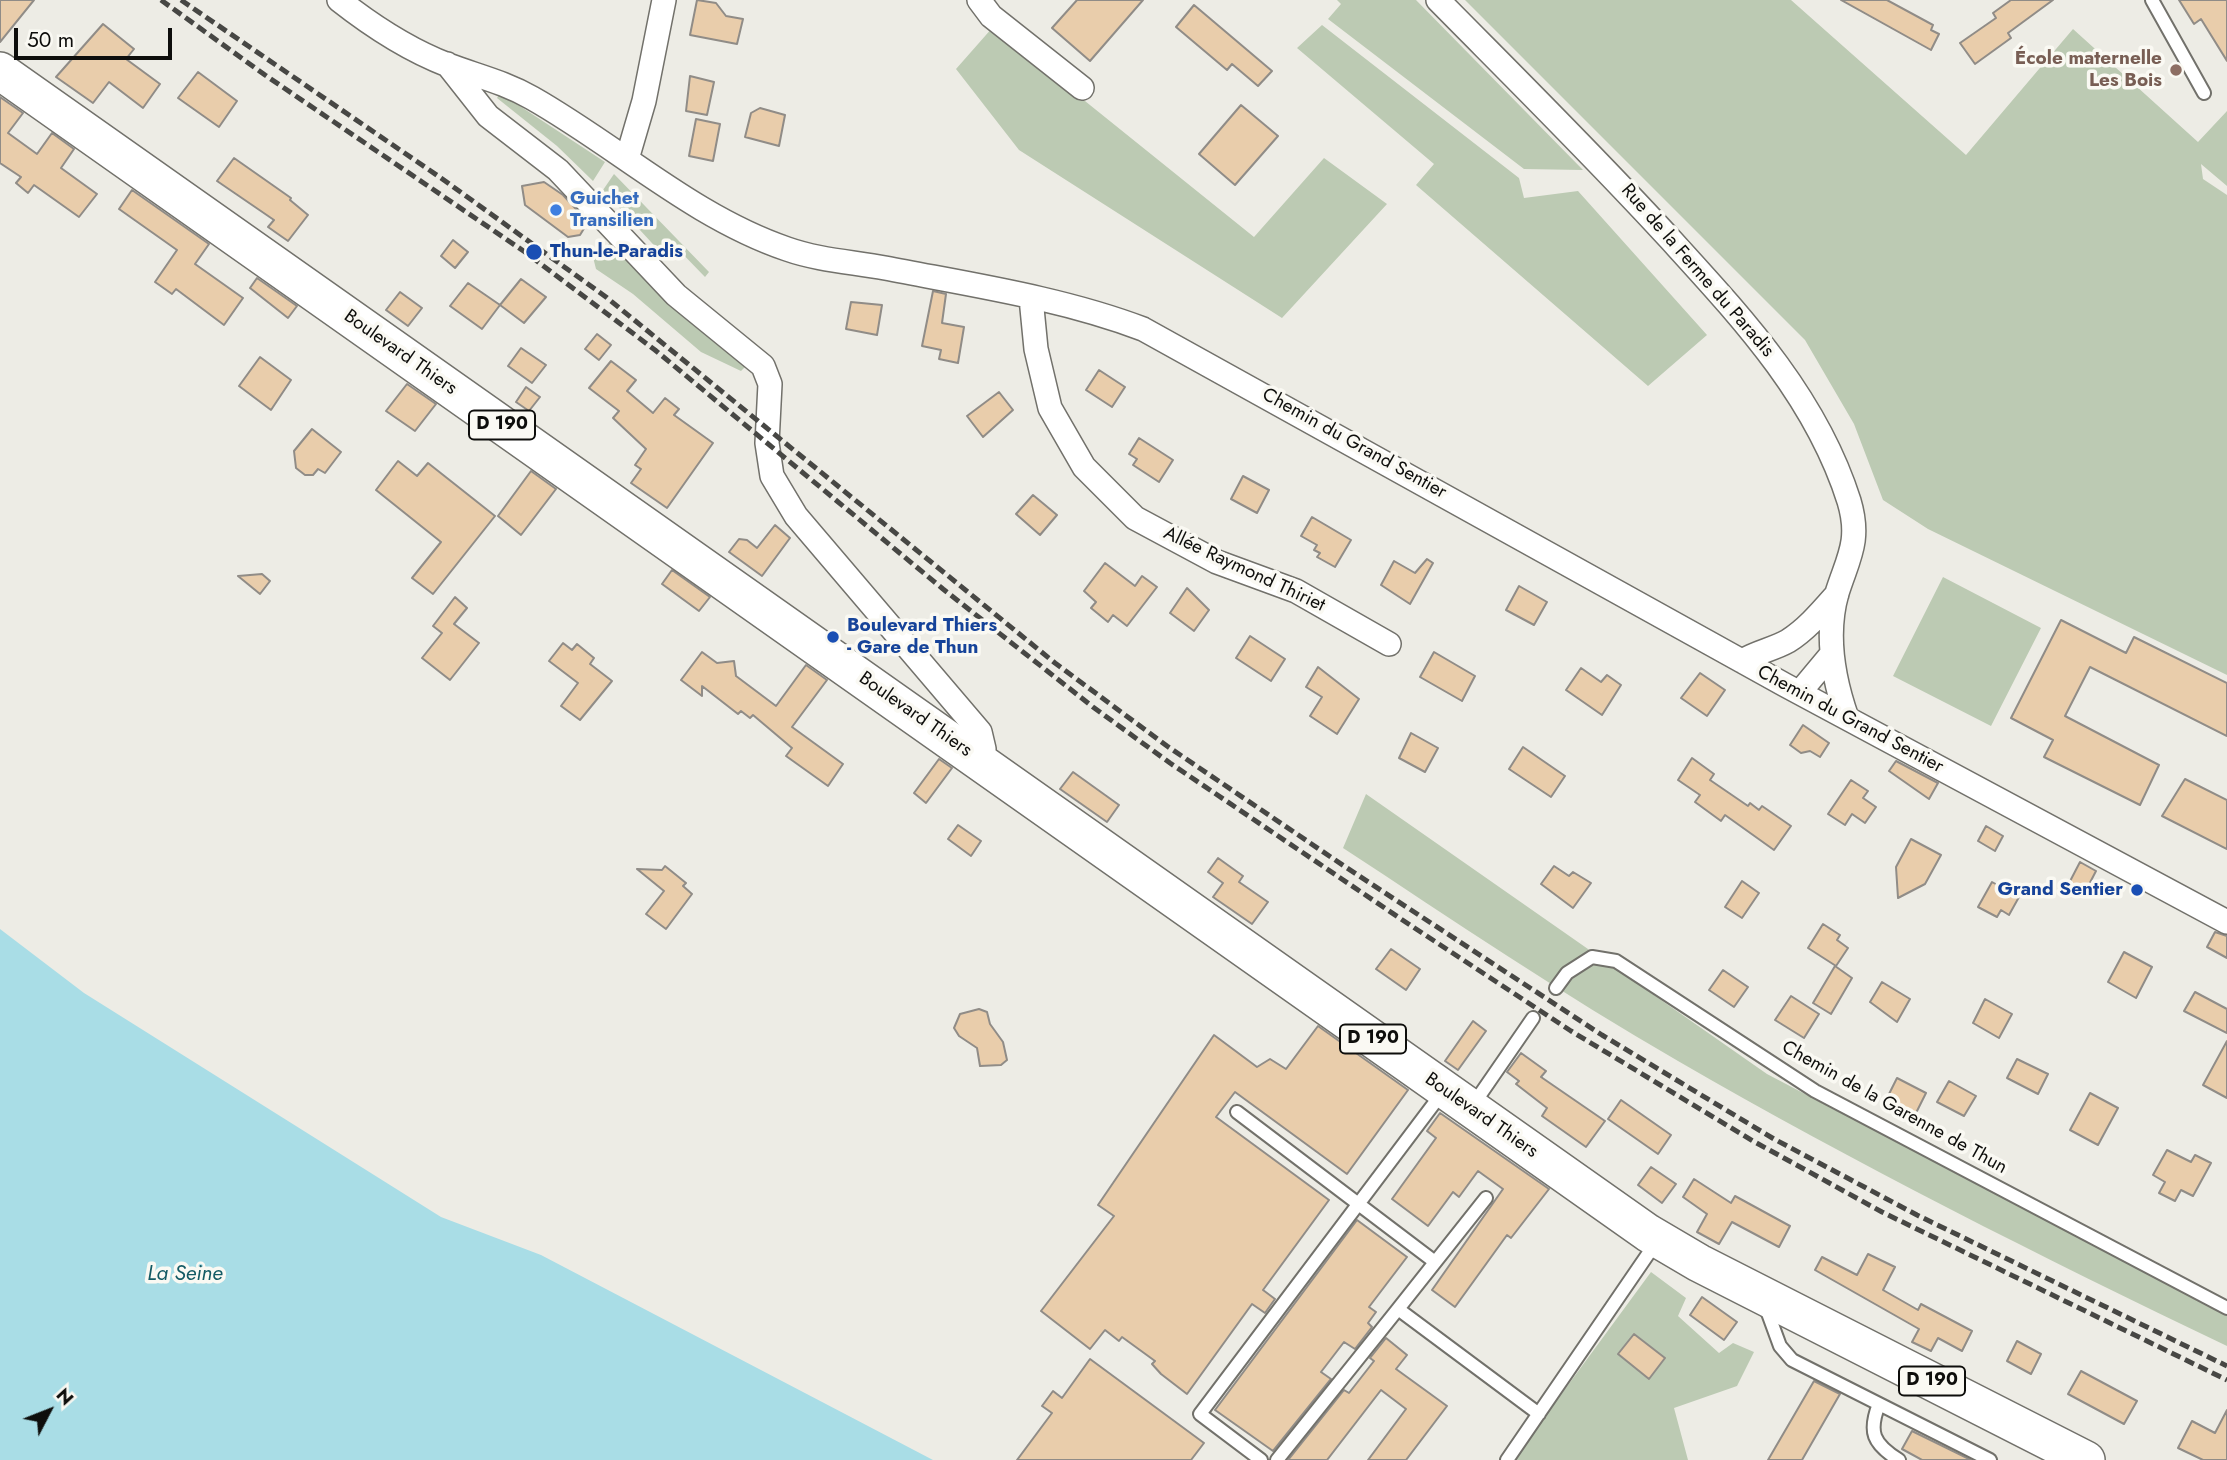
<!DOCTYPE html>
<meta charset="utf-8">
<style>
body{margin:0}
#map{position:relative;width:2227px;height:1460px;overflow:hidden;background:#edece5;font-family:Jost,sans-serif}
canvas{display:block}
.north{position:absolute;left:14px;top:1376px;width:70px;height:70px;-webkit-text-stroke:5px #faf9f3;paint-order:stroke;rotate:48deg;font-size:19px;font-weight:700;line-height:28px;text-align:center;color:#0e0e0c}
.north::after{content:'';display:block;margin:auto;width:24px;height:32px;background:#0e0e0c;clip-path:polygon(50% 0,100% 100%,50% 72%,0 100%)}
.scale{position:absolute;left:14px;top:28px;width:158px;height:32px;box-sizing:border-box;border:4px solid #0e0e0c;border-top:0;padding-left:9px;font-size:21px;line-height:24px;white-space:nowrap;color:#0e0e0c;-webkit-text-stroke:5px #faf9f3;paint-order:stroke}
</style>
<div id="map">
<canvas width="2227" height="1460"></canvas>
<div class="north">N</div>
<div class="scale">50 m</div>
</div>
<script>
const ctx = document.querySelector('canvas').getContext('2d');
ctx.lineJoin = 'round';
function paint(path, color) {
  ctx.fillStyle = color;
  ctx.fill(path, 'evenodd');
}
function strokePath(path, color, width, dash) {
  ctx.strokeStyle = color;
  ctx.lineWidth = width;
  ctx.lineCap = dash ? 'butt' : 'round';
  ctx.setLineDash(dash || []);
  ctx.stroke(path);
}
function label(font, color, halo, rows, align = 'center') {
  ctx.font = font + ' Jost,sans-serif';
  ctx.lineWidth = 7;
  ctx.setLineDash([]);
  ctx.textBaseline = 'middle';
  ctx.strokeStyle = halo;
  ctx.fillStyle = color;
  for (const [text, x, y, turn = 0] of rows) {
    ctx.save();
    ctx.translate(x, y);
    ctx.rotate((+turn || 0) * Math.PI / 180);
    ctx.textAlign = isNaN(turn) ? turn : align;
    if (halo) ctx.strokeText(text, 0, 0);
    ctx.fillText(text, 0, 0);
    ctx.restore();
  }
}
paint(new Path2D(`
 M1337,0h79l167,170 -59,-1 -196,-150 13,-15z
 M1465,0h326l175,155 107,-126 125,113 29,-31v75l-26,-22 2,15 24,16v480l-299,-146 -45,-29 -29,-76 -49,-84z
 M1322,25l197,153 5,20 54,-7 129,144 -59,51 -232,-201 18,-21 -137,-116z
 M993,27l261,210 70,-79 63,46 -105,114 -263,-168 -63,-81z
 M500,93l105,69 -12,19 -36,-35 -60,-48z
 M614,174l95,98 -4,5 -31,-32 -11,10 -60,-65z
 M610,243l66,68 69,56 -4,4 -40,-19 -68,-58 -37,-25 -3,-12z
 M1943,577l98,51 -50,98 -98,-50z
 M1366,794l401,280 460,242v30c-186,-89 -371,-182 -549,-285 -115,-66 -225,-141 -335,-213z
 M1651,1272l35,26 -8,18 41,37 14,-10 21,9 -17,34 -63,22 14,52h-175z`), '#bccab3');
paint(new Path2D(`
 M0,929l84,64 357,224 100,38 392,205h-933z`), '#a9dde6');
const building = new Path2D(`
 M0,0h34l-34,42z
 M697,0l19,3 10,13 17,3 -6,25 -47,-9z
 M1077,0h66l-53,61 -38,-33z
 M1841,0h46l46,25 -2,5 8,4 -8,16z
 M2011,0h42l-45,33 3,5 -36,26 -15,-21 36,-25 -3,-5z
 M2179,0h48v61l-26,-42 -7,5z
 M1194,5l78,66 -14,15 -26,-22 -5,6 -51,-43z
 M103,24l31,25 -8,10 34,25 -17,24 -34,-26 -16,21 -37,-26z
 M198,72l39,29 -18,26 -41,-29z
 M690,76l24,6 -7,33 -21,-4z
 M0,97l23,16 -15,20 29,21 15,-21 22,16 -13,19 36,26 -18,23 -45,-32 -6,8 -12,-10 5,-6 -21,-14z
 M1241,105l37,31 -43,49 -36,-31z
 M760,108l25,7 -6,31 -34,-9 6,-24z
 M696,119l24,5 -7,37 -24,-5z
 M234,158l57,40 -1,2 18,15 -20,26 -20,-14 6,-7 -57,-39z
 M544,182l19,13 25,27 -8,13 -12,2 -43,-32 -3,-19z
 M132,190l77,54 -14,20 48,34 -19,27 -48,-36 -4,5 -17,-12 22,-32 -58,-41z
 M453,240l15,12 -13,16 -14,-12z
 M257,278l40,28 -9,12 -38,-30z
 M521,279l25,18 -22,26 -24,-18z
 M468,283l32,22 -18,24 -32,-23z
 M933,291l13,3 -4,29 22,4 -6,36 -19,-4 2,-9 -19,-4z
 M400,292l22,16 -14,18 -22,-16z
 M851,302l31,3 -5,30 -31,-6z
 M597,334l14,11 -12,15 -14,-11z
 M521,348l25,17 -14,18 -24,-17z
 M260,357l31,23 -20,30 -32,-24z
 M611,361l25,19 -9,11 26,22 12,-15 14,11 -5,6 39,28 -46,65 -36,-25 10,-14 -6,-4 11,-16 -33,-31 6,-7 -30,-23z
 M1099,370l26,17 -13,20 -26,-17z
 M407,384l29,20 -21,27 -29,-20z
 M526,387l14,10 -11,14 -13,-9z
 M999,392l14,18 -30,27 -16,-21z
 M312,429l29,23 -16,21 -7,-4 -5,6h-8l-9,-7 -2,-17z
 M1139,438l34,22 -14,22 -26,-17 4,-6 -8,-5z
 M398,461l19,15 11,-13 67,53 -62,78 -21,-16 29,-36 -65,-52z
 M531,471l25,18 -35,46 -23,-19z
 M1243,476l26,14 -12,23 -26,-14z
 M1033,495l24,20 -17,20 -24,-21z
 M1312,517l39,23 -16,27 -18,-10 3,-4 -6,-3 3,-5 -16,-9z
 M775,525l15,13 -28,38 -33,-24 10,-13 8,1 10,8z
 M1427,559l6,4 -23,41 -29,-19 13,-24 21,12z
 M1105,563l30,23 7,-10 15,11 -30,39 -14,-11 -5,7 -17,-14 5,-6 -12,-11z
 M672,570l38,27 -11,14 -37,-27z
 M262,574l8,7 -10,13 -22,-18z
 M1519,586l28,16 -13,23 -28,-15z
 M1187,588l22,22 -15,21 -24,-18z
 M455,597l12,11 -13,16 25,19 -29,37 -28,-22 20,-25 -9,-7z
 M2061,620l65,33 8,-16 93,46v53l-137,-69 -25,49 94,49 -19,40 -96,-48 9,-17 -42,-22z
 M1250,636l35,23 -14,22 -35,-23z
 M563,643l9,7 5,-6 17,14 -4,6 22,17 -32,39 -19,-14 17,-23 -29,-22z
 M702,652l15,11 17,-2 2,15 40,30 30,-41 21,15 -35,47 51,37 -15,22 -42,-30 6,-8 -39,-33 -3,3 -9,-7 -3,3 -36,-28v10l-21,-16z
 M1434,652l41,24 -13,25 -42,-24z
 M1318,667l41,32 -22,35 -27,-18 12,-19 -16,-10z
 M1581,668l20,14 6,-7 14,10 -19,30 -36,-25z
 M1700,673l25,17 -18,26 -26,-18z
 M1803,725l26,18 -9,14 -10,-6 -9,2 -11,-8z
 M1411,733l27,15 -13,24 -26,-14z
 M1523,747l42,29 -14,21 -42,-28z
 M1692,758l22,16 -4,6 38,26 2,-3 9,7 3,-4 29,20 -17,24 -49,-35 -4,6 -26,-19 5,-7 -22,-15z
 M939,759l13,9 -26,35 -12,-10z
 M1896,761l42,22 -9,16 -40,-28z
 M1073,772l46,33 -12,17 -47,-33z
 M2185,779l42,21v49l-65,-33z
 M1851,780l17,11 -5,7 13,9 -11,16 -13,-9 -7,11 -17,-11z
 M958,825l23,16 -10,15 -23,-17z
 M1986,826l17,10 -8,15 -17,-10z
 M1911,839l30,16 -16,29 -27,14 -2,-31z
 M1218,858l25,18 -4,6 29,20 -16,22 -39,-27 10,-14 -15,-11z
 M2080,862l16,9 -13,25 -16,-9z
 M665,866l21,17 -3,3 9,8 -26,35 -20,-15 18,-23 -27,-22 25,1z
 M1554,866l15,10 4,-4 18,11 -18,25 -32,-24z
 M1742,881l17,12 -17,25 -17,-11z
 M1992,882l27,15 -10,18 -8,-5 -4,7 -19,-10z
 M1823,924l17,11 -3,5 11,8 -12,18 -28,-18z
 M2215,932l12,4v22l-20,-11z
 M1391,949l29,20 -14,21 -30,-21z
 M2124,952l28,15 -16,31 -28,-16z
 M1835,966l17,12 -21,36 -18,-11z
 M1723,970l25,17 -14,20 -25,-17z
 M1882,982l28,17 -13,23 -27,-20z
 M2195,992l32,17v24l-43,-22z
 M1791,996l28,18 -15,24 -29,-18z
 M1985,999l27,15 -13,24 -26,-15z
 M979,1009l8,3 3,12 13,18 4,18 -6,5 -21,1 -3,-18 -18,-12 -5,-8 6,-14z
 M1473,1021l13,10 -28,39 -13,-9z
 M1318,1026l90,64 -61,84 -112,-82 -19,25 113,83 -66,90 12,9 -10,14 -13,-9 -65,90 -26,-20 -9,-10 3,-3 -33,-24 -3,4 -14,-11 -15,19 -49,-38 73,-95 -16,-11 116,-170 43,32 13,-8 16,10z
 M2227,1041v57l-24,-13z
 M1521,1053l25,18 -5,6 64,44 -19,26 -44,-31 5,-8 -31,-24 3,-3 -12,-9z
 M2017,1059l31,15 -10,20 -31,-16z
 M1897,1078l29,15 -12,24 -29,-15z
 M1949,1081l27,15 -12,20 -27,-14z
 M2090,1093l28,15 -20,37 -28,-15z
 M1621,1100l50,35 -13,19 -50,-35z
 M1440,1113l109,76 -38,49 -4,-3 -52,72 -23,-17 71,-101 -25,-18 -19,26 -6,-5 -25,34 -36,-27 44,-61 -9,-7z
 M2167,1150l24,12 4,-7 16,8 -18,33 -12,-6 -6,11 -16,-8 6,-11 -12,-7z
 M1651,1167l25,17 -14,19 -24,-18z
 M1694,1179l37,24 4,-7 55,30 -11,21 -47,-25 -13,22 -22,-12 10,-18 -24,-17z
 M1357,1220l50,37 -38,50 7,5 -8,11 4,4 -17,22 -11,-7 -23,30 10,7 -58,72 -58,-41z
 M1868,1254l27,13 -12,23 35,20 3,-6 51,27 -10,20 -24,-13 -7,13 -19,-9 7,-13 -104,-59 7,-13 35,18z
 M1702,1297l35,25 -13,18 -34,-25z
 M1634,1334l31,24 -16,21 -31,-25z
 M1386,1338l21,17 -11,14 51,37 -41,54h-38l38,-51 -25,-19 -54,70h-39l56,-70 5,3 25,-32 -4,-3z
 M2017,1341l24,13 -10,20 -24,-13z
 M1090,1359l114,84 -13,17h-174l35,-47 -10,-7 11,-15 9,7z
 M2081,1371l56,30 -13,23 -56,-30z
 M1814,1381l26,13 -38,66h-34z
 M2227,1410v50h-24l-25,-12 14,-27 23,12z
 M1912,1431l59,29h-49l-20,-11z`);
paint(building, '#e9cdab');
strokePath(building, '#908c87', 2);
const lane = new Path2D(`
 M2152,0l52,93
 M1556,988l11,-15 25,-16 24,4 199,130 412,217
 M1473,1105l60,-87
 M1237,1112l198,150
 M1486,1198l-88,111 141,105
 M1765,1305l15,41 12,14 198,100
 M1879,1404c-11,28 -6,40 20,56
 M1261,1460l-61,-46 242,-321
 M1277,1460l121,-151
 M1507,1460l150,-219`);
const street = new Path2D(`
 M339,0c33,26 70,50 109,65 29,11 56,17 84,33 85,48 161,119 255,151 31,11 66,13 98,19 87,17 176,30 258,61l642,356 442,237
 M979,0l12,16 91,72
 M1438,0c78,79 158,158 233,240 72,79 145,157 178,261 12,40 -1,57 -12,92 -12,42 -4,85 10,125
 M447,64l41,52 70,54 118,125 87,71 7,18 -3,59 5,33 24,40 184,216 4,17 -7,11
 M627,159l17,-58 20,-101
 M1031,298l5,51 14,59 34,59 51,51 82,44 79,29 93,53
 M1742,661c15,-9 32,-12 46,-20 19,-12 34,-30 49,-47
 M1800,692l30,-36`);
const primary = new Path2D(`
 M0,71l1648,1162 51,30 387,197`);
strokePath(lane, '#72716b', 16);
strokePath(street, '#72716b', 26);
strokePath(primary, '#72716b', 40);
strokePath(lane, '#fff', 12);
strokePath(street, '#fff', 23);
strokePath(primary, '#fff', 37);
strokePath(new Path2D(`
 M161,0l104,75 260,177 130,98 288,239 150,118 77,56 234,158 167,110 182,110 129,71 345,168
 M181,0l260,178 165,119 449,366 112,83 180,122 255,167 172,104 143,76 310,151`), '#474744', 5, [10, 5]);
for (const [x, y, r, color] of [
 [2176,70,7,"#8d6e63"],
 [556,210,7,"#3f7fe0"],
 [534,252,9,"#1a4fb4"],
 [833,637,7,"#1a4fb4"],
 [2137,890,7,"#1a4fb4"]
]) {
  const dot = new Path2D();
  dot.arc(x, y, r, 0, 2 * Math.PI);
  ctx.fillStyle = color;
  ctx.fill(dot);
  strokePath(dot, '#faf9f3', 2.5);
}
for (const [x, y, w] of [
 [502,425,66],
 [1373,1039,66],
 [1932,1381,66]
]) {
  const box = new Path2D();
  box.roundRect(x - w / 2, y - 14.5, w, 29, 5);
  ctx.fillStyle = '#faf9f3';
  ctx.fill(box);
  strokePath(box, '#0e0e0c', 2);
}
label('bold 18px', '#0e0e0c', null, [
 ["D 190",502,425],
 ["D 190",1373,1039],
 ["D 190",1932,1381]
]);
label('bold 19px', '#785e54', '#faf9f3', [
 ["École maternelle",2162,59],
 ["Les Bois",2162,81]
], 'right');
label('bold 19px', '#366cbe', '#faf9f3', [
 ["Guichet",570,199],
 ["Transilien",570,221]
], 'left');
label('bold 19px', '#164399', '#faf9f3', [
 ["Thun-le-Paradis",550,252],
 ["Boulevard Thiers",847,626],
 ["- Gare de Thun",847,648],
 ["Grand Sentier",2123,890,"right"]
], 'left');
label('19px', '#0e0e0c', '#faf9f3', [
 ["Rue de la Ferme du Paradis",1697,271,49],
 ["Boulevard Thiers",400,353,35],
 ["Chemin du Grand Sentier",1354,444,29],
 ["Allée Raymond Thiriet",1244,570,25],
 ["Boulevard Thiers",915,715,35],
 ["Chemin du Grand Sentier",1850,720,28],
 ["Chemin de la Garenne de Thun",1894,1108,29],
 ["Boulevard Thiers",1481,1116,35]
]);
label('italic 21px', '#135a64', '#faf9f3', [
 ["La Seine",185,1275]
]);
</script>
